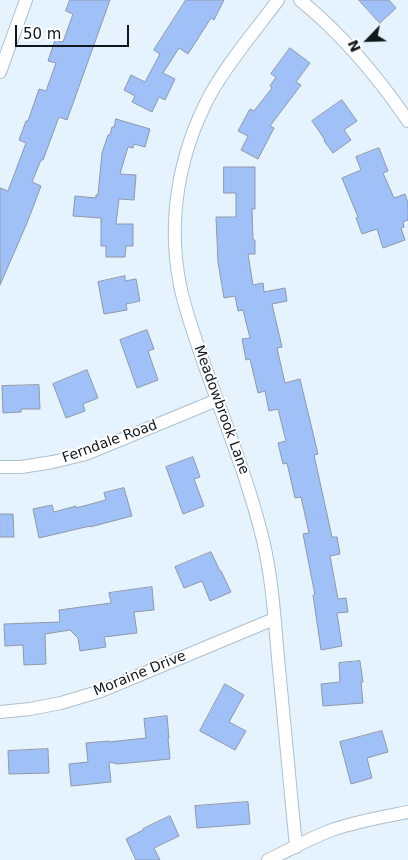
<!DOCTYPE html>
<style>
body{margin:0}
#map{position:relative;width:408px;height:860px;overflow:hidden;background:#e4f3fd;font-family:"DejaVu Sans",sans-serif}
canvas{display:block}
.north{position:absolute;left:343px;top:15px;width:50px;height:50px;-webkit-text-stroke:4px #fefefe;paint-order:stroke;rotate:246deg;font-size:14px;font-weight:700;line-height:20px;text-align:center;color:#11181c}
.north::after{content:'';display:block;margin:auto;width:18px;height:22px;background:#11181c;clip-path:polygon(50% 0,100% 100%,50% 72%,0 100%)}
.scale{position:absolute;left:15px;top:25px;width:114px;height:22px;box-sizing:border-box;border:2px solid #11181c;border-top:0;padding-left:6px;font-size:15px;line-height:18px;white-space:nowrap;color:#11181c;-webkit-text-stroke:4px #fefefe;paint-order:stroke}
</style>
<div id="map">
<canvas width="408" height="860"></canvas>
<div class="north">N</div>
<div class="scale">50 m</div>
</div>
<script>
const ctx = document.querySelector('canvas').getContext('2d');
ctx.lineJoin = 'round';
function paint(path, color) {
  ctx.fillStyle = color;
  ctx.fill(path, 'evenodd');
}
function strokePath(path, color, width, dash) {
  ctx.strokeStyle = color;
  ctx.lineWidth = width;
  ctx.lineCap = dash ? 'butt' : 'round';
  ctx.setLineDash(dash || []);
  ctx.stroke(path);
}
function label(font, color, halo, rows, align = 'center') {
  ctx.font = font + ' "DejaVu Sans",sans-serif';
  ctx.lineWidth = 4;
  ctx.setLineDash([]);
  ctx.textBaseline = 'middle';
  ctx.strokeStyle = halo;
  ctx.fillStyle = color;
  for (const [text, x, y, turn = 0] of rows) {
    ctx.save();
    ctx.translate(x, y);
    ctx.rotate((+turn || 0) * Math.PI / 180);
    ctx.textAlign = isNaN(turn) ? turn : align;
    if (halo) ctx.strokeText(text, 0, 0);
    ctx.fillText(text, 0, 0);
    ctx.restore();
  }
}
const building = new Path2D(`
 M70,0h40l-43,120 -8,-3 -16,43h-2l-9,22 9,4 -14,37 -27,62v-97l8,3 18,-48 -7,-3 7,-19h2l11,-32 7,2 10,-28 -8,-2 7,-21 8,2 10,-28 -7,-3z
 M186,0h38l-10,20 -3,-2 -23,36 -9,-6 -16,25 12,6 -10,21 -6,-3 -7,15 -20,-10 3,-6 -11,-6 7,-15 14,7 15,-28 -6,-4z
 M359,0h30l7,8 -16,15z
 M290,48l20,15 -14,19 5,3 -31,41 4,2 -16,31 -17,-9 7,-14 -10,-5 12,-22 4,2 18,-23 -2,-2 6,-9 -5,-3z
 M342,100l15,21 -13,9 7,10 -18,13 -9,-12 1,-1 -13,-19z
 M116,119l34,10 -5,18 -11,-3 -1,4 -5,-1 -8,27 16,1 -2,25 -15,-1 -3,25h17v22h-7l-1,11h-19v-11h-5v-28l-28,-2 2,-20 21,2v-3h2l4,-42 6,-18h2l2,-8h2z
 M379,148l9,23 -5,2 11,25 11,-4 3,9v17l-5,2 1,5 -3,1 4,12 -22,8 -6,-19 -15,5 -6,-16 2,-1 -16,-39 19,-8 -5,-13z
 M224,167h31v42h-3l1,31h2v14h-7l5,31 10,-2 1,9 21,-4 2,13 -15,3 10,43 -5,1 8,35 15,-4 18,75 -4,1 18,82h5l3,17 -10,2 8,43 8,-1 2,14 -11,1 5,33 -21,4 -8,-55h2l-12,-61 6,-1 -8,-36 -6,1 -8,-35 -4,1 -5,-21 8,-2 -8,-32 -9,2 -4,-20 -7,2 -8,-34 -4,1 -4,-21 8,-1 -7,-28 -5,1 -3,-15 -11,2 -6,-36 -2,-45h20v-24h-12z
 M125,276v5l11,-2 4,22 -14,3 1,6 -23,4 -6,-32z
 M147,330l7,19 -6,2 10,29 -21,8 -17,-48z
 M87,370l11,28 -15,6 2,7 -19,7 -13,-34z
 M39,385l1,24h-19v3l-18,1 -1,-27z
 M193,457l7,20 -6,2 10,27 -21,8 -17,-47z
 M124,488l8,28 -42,11v-1l-51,12 -6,-29 19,-4 2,7 22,-6v2l30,-8 -2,-7z
 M0,514h13l1,23h-14z
 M211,552l9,19h1l10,21 -21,9 -8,-20 -18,7 -9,-21z
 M152,587l2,23 -20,2 3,21 -33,4 2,10 -26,4 -2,-13 -8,-8 -25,4 1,30 -22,1 -1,-20 -18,1 -1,-22 56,-2 -1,-12 52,-7 -2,-10z
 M360,661l3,21h-2l2,21 -40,3 -2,-22 19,-2 -1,-19z
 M225,684l19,11 -15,27 17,9 -11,19 -35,-19z
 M167,716l2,22h-1l2,21 -52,5 -9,-2 2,20 -40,4 -2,-22 19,-2 -2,-19 23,-2v1l37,-4 -2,-19z
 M382,731l6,21 -21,6 5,20 -21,6 -11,-42z
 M48,749l1,24 -40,1 -1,-23z
 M248,802l2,22 -53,4 -2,-22z
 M170,816l9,20 -25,12 6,12h-24l-10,-21 17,-9v-1z`);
paint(building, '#a0c0f8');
strokePath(building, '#8f98a9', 1);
const street = new Path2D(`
 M278,0c-22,30 -50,62 -68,95 -31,58 -43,125 -30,190 5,25 14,49 22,73 21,60 46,120 61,182 10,42 12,86 16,129 6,59 11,118 17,178
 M300,0c42,34 78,77 108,121
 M0,72l26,-72
 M0,467h21l32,-5 33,-8 131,-54
 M0,712l30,-3 31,-6 40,-12 173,-72
 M268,860c21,-10 42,-22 64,-30 25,-9 50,-13 76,-18`);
strokePath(street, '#aec0cc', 14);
strokePath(street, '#fff', 12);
label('14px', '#11181c', '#fefefe', [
 ["Meadowbrook Lane",221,410,70],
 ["Ferndale Road",110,442,-20],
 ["Moraine Drive",140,674,-22]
]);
</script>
